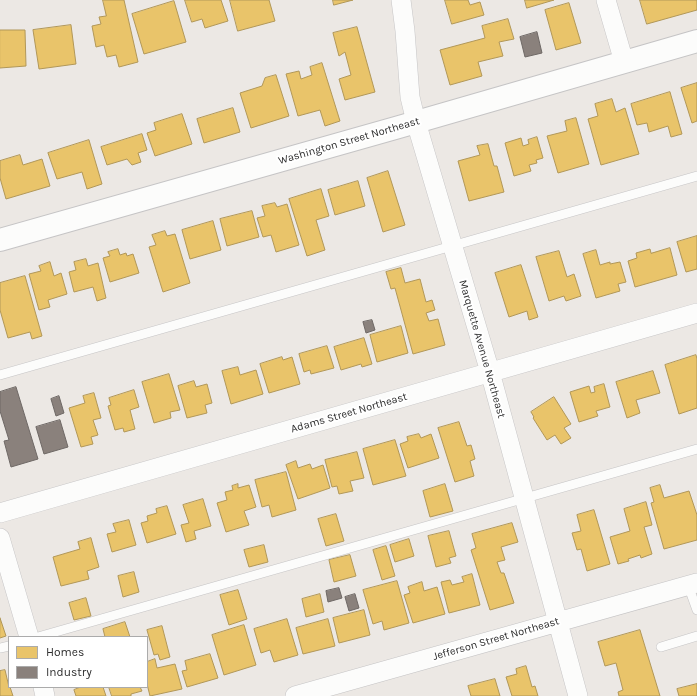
<!DOCTYPE html>
<style>
body{margin:0}
#map{position:relative;width:697px;height:696px;overflow:hidden;background:#ece8e4;font-family:Karla,sans-serif}
canvas{display:block}
.legend{position:absolute;left:8px;top:636px;width:140px;height:52px;box-sizing:border-box;background:#fff;border:1px solid #ababab;margin:0;padding:5px 7px;list-style:none;font-size:12px;color:#2e2e2e}
.legend li{display:flex;align-items:center;gap:8px;height:20px}
.legend b{width:20px;border:1px solid #ababab}
</style>
<div id="map">
<canvas width="697" height="696"></canvas>
<ul class="legend">
<li><b style="height:11px;background:#e9c46a"></b>Homes</li>
<li><b style="height:11px;background:#8a817c"></b>Industry</li>
</ul>
</div>
<script>
const ctx = document.querySelector('canvas').getContext('2d');
ctx.lineJoin = 'round';
function paint(path, color) {
  ctx.fillStyle = color;
  ctx.fill(path, 'evenodd');
}
function strokePath(path, color, width, dash) {
  ctx.strokeStyle = color;
  ctx.lineWidth = width;
  ctx.lineCap = dash ? 'butt' : 'round';
  ctx.setLineDash(dash || []);
  ctx.stroke(path);
}
function label(font, color, halo, rows, align = 'center') {
  ctx.font = font + ' Karla,sans-serif';
  ctx.lineWidth = 4;
  ctx.setLineDash([]);
  ctx.textBaseline = 'middle';
  ctx.strokeStyle = halo;
  ctx.fillStyle = color;
  for (const [text, x, y, turn = 0] of rows) {
    ctx.save();
    ctx.translate(x, y);
    ctx.rotate((+turn || 0) * Math.PI / 180);
    ctx.textAlign = isNaN(turn) ? turn : align;
    if (halo) ctx.strokeText(text, 0, 0);
    ctx.fillText(text, 0, 0);
    ctx.restore();
  }
}
const homes = new Path2D(`
 M103,0h21l14,62 -19,5 -3,-12 -9,2 -3,-12 -8,2 -4,-21 9,-2 -2,-7 7,-1z
 M185,0h36l7,21 -23,7 -3,-9 -10,3z
 M230,0h39l6,21 -37,10z
 M333,0h20l-19,5z
 M445,0h23l2,5 10,-3 4,13 -32,9z
 M525,0h29l-27,8z
 M640,0h57v10l-50,14z
 M174,1l12,41 -42,12 -12,-40z
 M569,3l12,40 -25,7 -11,-40z
 M508,19l6,20 -15,3 4,14 -25,6 4,14 -32,9 -10,-35 45,-12 -3,-12z
 M71,25l5,39 -37,5 -6,-39z
 M357,27l18,65 -30,8 -6,-21 12,-4 -6,-23 -6,4 -6,-23z
 M0,30h25l1,36 -26,2z
 M322,63l18,58 -15,5 -5,-16 -22,6 -12,-42 13,-3 2,8 11,-4 -2,-8z
 M276,75l13,41 -38,12 -11,-35 22,-7 3,-8z
 M697,83v38l-5,2 -11,-35z
 M670,92l12,42 -11,3 -3,-11 -19,6 -2,-9 -10,2 -6,-21z
 M612,99l4,13 9,-4 14,46 -38,11 -13,-46 10,-3 -3,-12z
 M233,108l7,24 -36,11 -7,-24z
 M182,114l10,30 -37,12 -8,-23 9,-3 -2,-7z
 M576,118l13,46 -31,9 -11,-37 20,-5 -2,-10z
 M142,134l5,16 -9,3 3,9 -9,3 -5,-6 -20,6 -6,-18z
 M537,137l6,21 -7,2 1,3 -8,2 2,6 -17,5 -9,-33 16,-5 2,8 6,-2 -1,-4z
 M89,140l13,44 -15,5 -5,-17 -25,7 -9,-26z
 M488,144l6,22h3l7,26 -35,9 -11,-40 22,-6 -3,-9z
 M20,155l3,10 19,-6 8,27 -44,13 -6,-21v-17z
 M388,171l17,54 -22,7 -16,-54z
 M358,181l7,25 -30,9 -7,-25z
 M321,189l8,27 -13,4 9,30 -18,6 -18,-57z
 M275,203l2,4 10,-3 12,41 -23,7 -5,-17 -8,2 -6,-19 8,-2 -3,-10z
 M252,211l7,26 -32,9 -7,-27z
 M213,221l8,29 -31,9 -8,-29z
 M165,231l2,5 8,-2 15,49 -27,9 -14,-45 7,-2 -4,-10z
 M697,236v33l-11,3 -9,-30z
 M670,248l7,27 -42,12 -7,-26 9,-3 -1,-5 14,-4 1,4z
 M118,249l2,6 6,-2 1,3 6,-2 6,19 -29,9 -7,-24 7,-2 -2,-4z
 M596,250l4,15 10,-3v2l10,-2 6,20 -8,2 2,7 -24,7 -13,-44z
 M559,251l8,26 7,-3 7,22 -15,5 -2,-5 -15,5 -13,-44z
 M86,259l2,7 10,-3 8,35 -9,3 -4,-14 -19,5 -5,-20 7,-2 -2,-8z
 M50,262l4,14 7,-3 6,21 -19,6 2,7 -11,3 -10,-36 12,-3 -2,-5z
 M521,265l17,52 -9,3 -2,-9 -18,6 -14,-44z
 M401,268l4,15 15,-4 6,23 6,-2 3,10 -9,3 3,8 9,-2 7,26 -32,9 -18,-66 -4,1 -5,-17z
 M25,276l17,60 -10,3 -2,-7 -22,6 -8,-28v-27z
 M401,326l7,27 -31,9 -7,-27z
 M364,338l8,26 -10,3 -1,-3 -20,6 -7,-23z
 M327,346l7,22 -23,6 -1,-4 -6,2 -5,-18z
 M696,355l1,4v49l-18,6 -14,-49z
 M282,357l1,3 9,-3 8,27 -31,9 -9,-29z
 M238,367l2,8 16,-5 7,24 -32,10 -9,-33z
 M653,371l7,22 -24,7 4,13 -13,5 -11,-36z
 M169,374l11,36 -10,2 1,6 -17,5 -12,-41z
 M194,381l2,6 11,-3 5,19 -7,2 2,8 -20,5 -9,-32z
 M604,384l6,23 -14,4 2,5 -19,6 -9,-30 19,-6 2,7 4,-1 -1,-5z
 M134,390l5,17 -9,3 5,19 -11,3 -1,-4 -8,2 -7,-24 3,-1 -2,-7z
 M94,393l7,25 -8,2 5,15 -7,2 2,7 -12,3 -12,-39 16,-5 -2,-7z
 M554,397l17,27 -7,4 7,10 -10,6 -6,-9 -8,5 -14,-22 1,-1 -3,-5z
 M459,422l8,24 4,-1 4,14 -5,2 4,15 -19,6 -17,-54z
 M419,434l2,4 10,-4 8,24 -31,10 -8,-24 8,-3 -1,-4z
 M395,440l11,36 -33,9 -10,-36z
 M357,452l7,26 -14,3 3,10 -14,3 -2,-8 -5,1 -7,-27z
 M296,461l2,7 12,-4 2,5 11,-4 7,23 -32,11 -12,-34z
 M286,472l10,38 -24,7 -3,-12 -7,2 -7,-27z
 M238,484v4l11,-3 7,22 -12,4 5,14 -23,7 -9,-29 10,-3 -2,-8 8,-2 -1,-4z
 M445,484l8,27 -23,6 -7,-26z
 M660,485l4,13 25,-7 8,24v25l-33,9 -13,-46 3,-1 -4,-14z
 M203,499l8,27 -17,5 2,8 -10,3 -5,-17 8,-2 -6,-18z
 M646,502l6,23 -8,2 8,27 -11,4 -1,-3 -12,4 1,2 -11,3 -8,-27 20,-6 -6,-22z
 M167,506l9,28 -29,9 -6,-20 7,-2 -1,-5 10,-3 -1,-4z
 M594,510l16,54 -23,7 -6,-22 -4,1 -5,-17 9,-2 -4,-16z
 M336,514l8,27 -18,5 -8,-27z
 M129,520l7,25 -24,7 -5,-18 9,-2 -3,-8z
 M512,523l6,19 -17,5 4,13 -8,2 4,11h3l10,30 -24,7 -19,-60 5,-2 -4,-14z
 M449,531l7,25 -7,2 2,5 -15,4 -8,-31z
 M91,538l8,29 -12,4 2,8 -28,7 -8,-29 27,-8 -2,-7z
 M409,539l5,17 -19,6 -5,-17z
 M264,545l4,17 -19,5 -5,-17z
 M386,546l9,30 -13,4 -9,-30z
 M350,555l6,21 -22,6 -5,-22z
 M134,572l5,20 -16,5 -5,-21z
 M472,574l8,31 -31,8 -8,-31 9,-2 2,5 12,-3 -2,-5z
 M397,581l12,42 -25,7 -2,-9 -9,3 -10,-34z
 M422,582l2,9 13,-4 8,27 -32,9 -9,-28 6,-2 -2,-6z
 M238,590l9,29 -18,6 -9,-30z
 M320,594l4,18 -18,5 -4,-18z
 M86,598l5,18 -17,4 -5,-17z
 M364,610l6,25 -31,8 -6,-25z
 M0,618l6,18 -6,2z
 M287,619l11,36 -24,7 -4,-12 -9,3 -7,-24z
 M328,619l7,27 -32,8 -7,-26z
 M125,622l5,15h-25l-2,-8z
 M244,625l12,40 -32,10 -12,-40z
 M162,626l8,31 -10,3 -2,-6 -4,1 -7,-25z
 M640,630l20,66h-41l-1,-4 5,-2 -7,-27 -11,3 -7,-24z
 M210,654l8,24 -31,9 -5,-16 5,-1 -2,-9z
 M155,659l2,9 18,-4 7,25 -32,7 -3,-12v-22z
 M526,666l6,21 3,-1 3,10h-26l-6,-19 11,-3 -1,-5z
 M5,670l4,17h1l3,9h-13v-25z
 M495,679l5,17h-29l-3,-10z
 M697,684v12h-18l-2,-7z
 M81,687h22l3,9h-30l-2,-6z
 M109,687h31l2,4 -11,3v2h-19z`);
paint(homes, '#e9c46a');
strokePath(homes, '#b19758', 1);
const industry = new Path2D(`
 M537,32l5,21 -17,4 -5,-20z
 M372,320l3,10 -9,3 -3,-11z
 M16,387l22,72 -27,8 -7,-26 5,-1 -9,-29v-19z
 M59,396l5,17 -8,3 -5,-17z
 M60,420l8,27 -24,7 -8,-27z
 M339,588l3,10 -14,4 -2,-11z
 M355,594l4,14 -10,3 -4,-14z`);
paint(industry, '#8a817c');
strokePath(industry, '#6e6865', 1);
const lane = new Path2D(`
 M0,375l697,-199
 M688,585l9,25
 M38,637l659,-188
 M661,647l36,-11
 M0,648l9,-2`);
const street = new Path2D(`
 M401,0l4,31 5,66 6,25 74,250 88,324
 M606,0l18,62
 M0,513l697,-200
 M0,538l29,99
 M43,687l2,9
 M295,696l402,-113`);
const secondary = new Path2D(`
 M0,240l399,-113 298,-86`);
strokePath(lane, '#c5c4c5', 10);
strokePath(street, '#c5c4c5', 20);
strokePath(secondary, '#c5c4c5', 24);
strokePath(lane, '#fcfcfb', 9);
strokePath(street, '#fcfcfb', 19);
strokePath(secondary, '#fcfcfb', 22);
label('11px', '#2e2e2e', '#fff', [
 ["Washington Street Northeast",349,141,-16],
 ["Marquette Avenue Northeast",482,349,74],
 ["Adams Street Northeast",349,413,-16],
 ["Jefferson Street Northeast",496,639,-16]
]);
</script>
